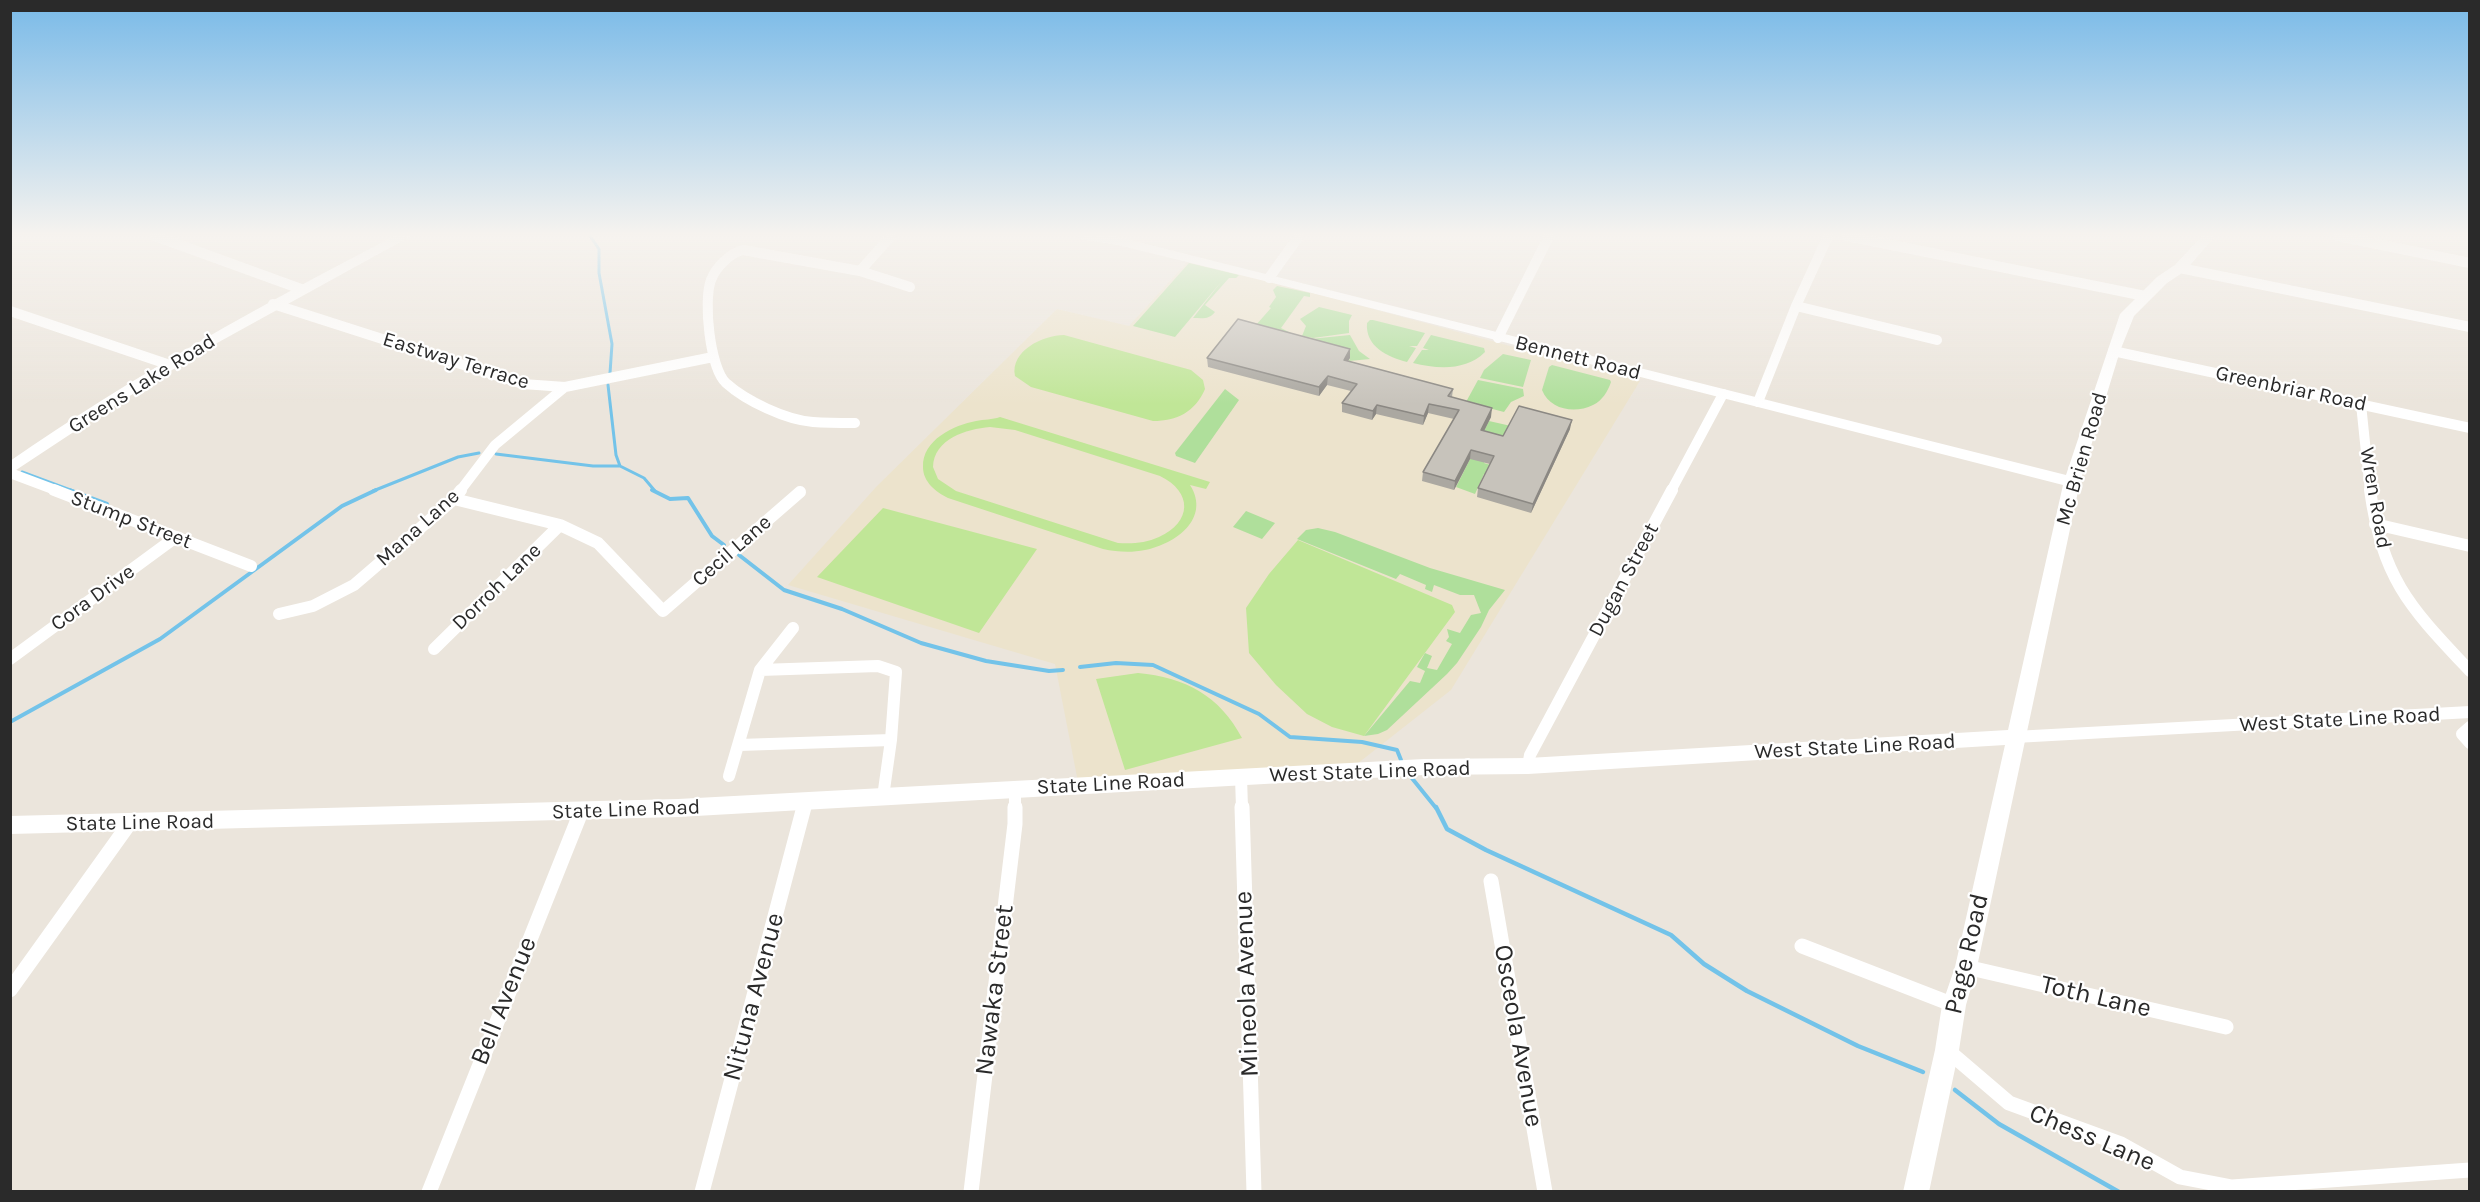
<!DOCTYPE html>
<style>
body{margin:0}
#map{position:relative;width:2480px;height:1202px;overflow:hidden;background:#ebe5dc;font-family:Karla,sans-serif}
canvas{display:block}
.frame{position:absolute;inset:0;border:12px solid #2a2a2a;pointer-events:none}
</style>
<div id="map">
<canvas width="2480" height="1202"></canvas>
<div class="frame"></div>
</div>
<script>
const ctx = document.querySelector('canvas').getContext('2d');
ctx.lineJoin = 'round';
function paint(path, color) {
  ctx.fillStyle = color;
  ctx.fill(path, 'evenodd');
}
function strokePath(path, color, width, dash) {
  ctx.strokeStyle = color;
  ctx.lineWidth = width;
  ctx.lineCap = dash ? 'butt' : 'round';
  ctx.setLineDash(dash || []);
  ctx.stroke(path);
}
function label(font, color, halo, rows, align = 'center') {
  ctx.font = font + ' Karla,sans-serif';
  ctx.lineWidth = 4.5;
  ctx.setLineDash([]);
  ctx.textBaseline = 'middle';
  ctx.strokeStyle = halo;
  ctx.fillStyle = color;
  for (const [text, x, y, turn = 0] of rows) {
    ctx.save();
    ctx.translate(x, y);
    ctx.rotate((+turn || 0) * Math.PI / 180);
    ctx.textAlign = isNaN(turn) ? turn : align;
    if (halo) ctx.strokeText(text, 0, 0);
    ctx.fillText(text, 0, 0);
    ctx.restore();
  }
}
paint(new Path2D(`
 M1187,262l123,30 330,89 -189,309 -94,74 -279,18 -23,-118 -267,-79 89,-99 180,-177 72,17z`), '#ece3cc');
paint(new Path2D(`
 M1189,263l50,12 -3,3h-7l-24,27 10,7c-6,8 -13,6 -22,6l28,-36 -46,55 -42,-11z
 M1277,286l33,7v4l-6,-1 -23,32 12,6 -37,-9 15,-17 -2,-1 7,-10 -3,-7z
 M1319,307l33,8 -3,6v12l-36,5 -11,-2 4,-10 -6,-7z
 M1370,320h3l52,13 -8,13h-8l7,2 -9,14c-20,-5 -42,-16 -40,-39z
 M1350,335l9,16 11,8 -21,2 1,-3 -45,-11 5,-8z
 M1431,335l53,13 1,4c-19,19 -47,17 -72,11l9,-13h7l-6,-2z
 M1503,354l28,6 -8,27 -43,-9 4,-8z
 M1552,365l58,15 1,2c-3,9 -9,19 -18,23 -18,9 -43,5 -51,-15l7,-23z
 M1478,380l45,9 1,7 -13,6 -7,10 -38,-10z
 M1225,389l14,11 -44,63 -19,-7 -1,-3z
 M1489,421l22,5 -4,8 -15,9 -8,20 41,12 -4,10 -37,-11 -9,20 -19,-7z
 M1246,511l29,12 -13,16 -29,-12z
 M1318,528l17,4 95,36 75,22 -16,20 -8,17 -24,36 -10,11 -60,56 -9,4 -14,2 46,-55 10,2 5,-12 -8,-4 8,-14 7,3 -5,12 10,2 15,-26 -6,-3 3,-4 -2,-8 13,4 11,-18 10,-2 -7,-18h-14l-26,-10 -2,7 -7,-3 1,-4 -26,-11 -4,5 -99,-40 9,-9z`), '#afdf9b');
paint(new Path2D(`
 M1064,335l127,35 12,10 2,9c-10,23 -28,32 -52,32l-122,-34 -16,-11c-5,-25 28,-41 49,-41z
 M1000,417l210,65 -4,7 -16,-4c21,33 -14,59 -45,65 -14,3 -28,2 -42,-1l-155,-51c-12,-6 -25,-16 -25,-31 -1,-27 31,-42 53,-46 8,-2 16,-1 24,-4zM990,427l25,3 145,46c33,16 32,46 -1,61 -13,6 -27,7 -41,6l-162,-52 -18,-12 -5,-12c1,-28 33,-38 57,-40z
 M883,508l154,41 -58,84 -162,-56z
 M1298,540l154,65 3,7 -91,124 -32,-9 -25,-13 -31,-29 -27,-32 -3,-45 23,-34z
 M1138,673c47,4 82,23 104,65l-117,32 -29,-91z`), '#c0e697');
strokePath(new Path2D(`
 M590,236l9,13v24l13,71 -2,29
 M608,385l8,70 4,11
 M496,454l97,12h27l24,12 11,13
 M22,472l51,19
 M373,491l85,-34 21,-4`), '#73c3e9', 3);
strokePath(new Path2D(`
 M69,490l38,14
 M652,490l18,9 18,-1 24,38 12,9
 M739,555l45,35 58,19 79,34 65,18 63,10 14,-1
 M1080,667l36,-4 37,2 106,49 31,23 72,5 35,8 4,10
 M10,722l150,-83 182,-133 34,-16
 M1411,777l25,31`), '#73c3e9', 4);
strokePath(new Path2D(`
 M1436,807l11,22 39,21 185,85 33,29 43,27 111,55 65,26
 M1955,1090l44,34 120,68`), '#73c3e9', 4.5);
strokePath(new Path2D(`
 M155,236l146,53
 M1847,236l298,60
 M2338,236l132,27
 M2180,268l290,59
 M860,271l31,-35
 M1269,278l30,-42
 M273,304l250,80 42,3 148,-30
 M1796,306l141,34
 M10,311l157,53
 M1498,338l51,-102
 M2113,351l357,77
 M1758,402l38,-96 32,-70
 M2361,404l9,87
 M855,423c-14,0 -28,0 -42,-1 -27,-2 -67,-21 -87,-39 -16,-15 -23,-82 -15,-103 5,-13 19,-27 32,-30l117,21 50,16
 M10,473l48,18
 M460,491l35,-46 70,-58
 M1671,491l52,-97`), '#fff', 10);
strokePath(new Path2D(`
 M54,490l197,76
 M2370,490c13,91 40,117 100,181
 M454,499l106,26 38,18 65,68 137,-119
 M2375,524l95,22
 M279,614l34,-8 41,-21 100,-86 7,-9
 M434,649l126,-124
 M10,659l166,-122
 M2470,727l-8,7 8,9
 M2015,737l455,-25
 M739,745l152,-5 5,-68 -18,-6 -118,4
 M1528,766l2,-11 142,-265
 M729,776l31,-106 33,-42
 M1241,777l1,31
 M1015,789v19
 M883,797l8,-57
 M803,808l2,-6`), '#fff', 12);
strokePath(new Path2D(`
 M1242,807l12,385
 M1491,881l54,311
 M1802,946l152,59
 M1966,967l260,60
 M10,990l119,-166
 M1947,1050l62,53 112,41 59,33 52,10 238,-17
 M429,1192l152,-380
 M702,1192l102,-385
 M971,1192l44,-368v-17`), '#fff', 15);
paint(new Path2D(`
 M395,236h16l-203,112 -98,60 -100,66v-13c123,-85 252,-157 385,-225z
 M1078,236l40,1 948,238 54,-161 37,-37 18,-12 27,-29h13l-30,35 -18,12 -33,33 -14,35 -40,131 -103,485 -11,38 -7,45 -30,142h-26l32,-142 7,-45 13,-38 50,-222 -477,29 -104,1 -746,42 -668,17v-18l668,-17 746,-40 104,-1 480,-28 55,-245 -798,-204 -147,-36 -38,-6z`), '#fff');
paint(new Path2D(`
 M1350,349v9l-2,3 105,28 -1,8 39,20 -7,14 19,5 67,-7 -39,84 -54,-16 1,-9 12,-24 -20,-5 -16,31 -32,-9 1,-9 31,-53 -26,-6 -5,12 -47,-11 -4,6 -30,-8v-9l9,-12 -24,-6 -8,11 -111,-29 -1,-9z`), '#aba8a1');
paint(new Path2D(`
 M1350,349v9l-7,10 1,-8z
 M1328,376l-1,9 -8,11v-9z
 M1429,404l-1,9 -5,12 1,-9z
 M1377,405l-1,9 -4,6 1,-9z
 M1492,408l-1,9 -11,22 1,-9z
 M1572,420l-2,9 -39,84 2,-9z
 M1471,450l-1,9 -16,31 1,-9z`), '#8b8883');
const building = new Path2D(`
 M1238,319l112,30 -6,11 109,29 -5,7 44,12 -11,22 22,6 16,-30 53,14 -39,84 -55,-16 16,-32 -23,-6 -16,31 -32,-9 36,-62 -30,-6 -5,12 -47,-11 -4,6 -31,-8 15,-19 -29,-8 -9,11 -112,-29z`);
paint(building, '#c7c3bb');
strokePath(building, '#8b8883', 1.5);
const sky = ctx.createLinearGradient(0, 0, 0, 404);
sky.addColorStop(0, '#79bae8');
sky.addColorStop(0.58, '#f6f3ef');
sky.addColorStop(1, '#f6f3ef00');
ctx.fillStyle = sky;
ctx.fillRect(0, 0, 2480, 404);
label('21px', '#2a2a2a', '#fff', [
 ["Bennett Road",1578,358,14],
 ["Eastway Terrace",456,361,17],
 ["Greens Lake Road",142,384,-32],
 ["Greenbriar Road",2291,389,12],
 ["Mc Brien Road",2082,459,-74],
 ["Wren Road",2375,498,80],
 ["Stump Street",131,520,21],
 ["Mana Lane",418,528,-42],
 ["Cecil Lane",732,551,-41],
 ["Dugan Street",1624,580,-62],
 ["Dorroh Lane",497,587,-44],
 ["Cora Drive",93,598,-36],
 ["West State Line Road",2340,720,-3],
 ["West State Line Road",1855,747,-3],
 ["West State Line Road",1370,772,-2],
 ["State Line Road",1111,784,-3],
 ["State Line Road",626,810,-2],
 ["State Line Road",140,823,-1]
]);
label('26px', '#2a2a2a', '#fff', [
 ["Page Road",1967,954,-77],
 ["Mineola Avenue",1247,984,-92],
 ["Nawaka Street",995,990,-83],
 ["Nituna Avenue",754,997,-75],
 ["Toth Lane",2096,997,13],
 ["Bell Avenue",504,1001,-68],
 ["Osceola Avenue",1518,1036,80],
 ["Chess Lane",2092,1138,23]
]);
</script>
